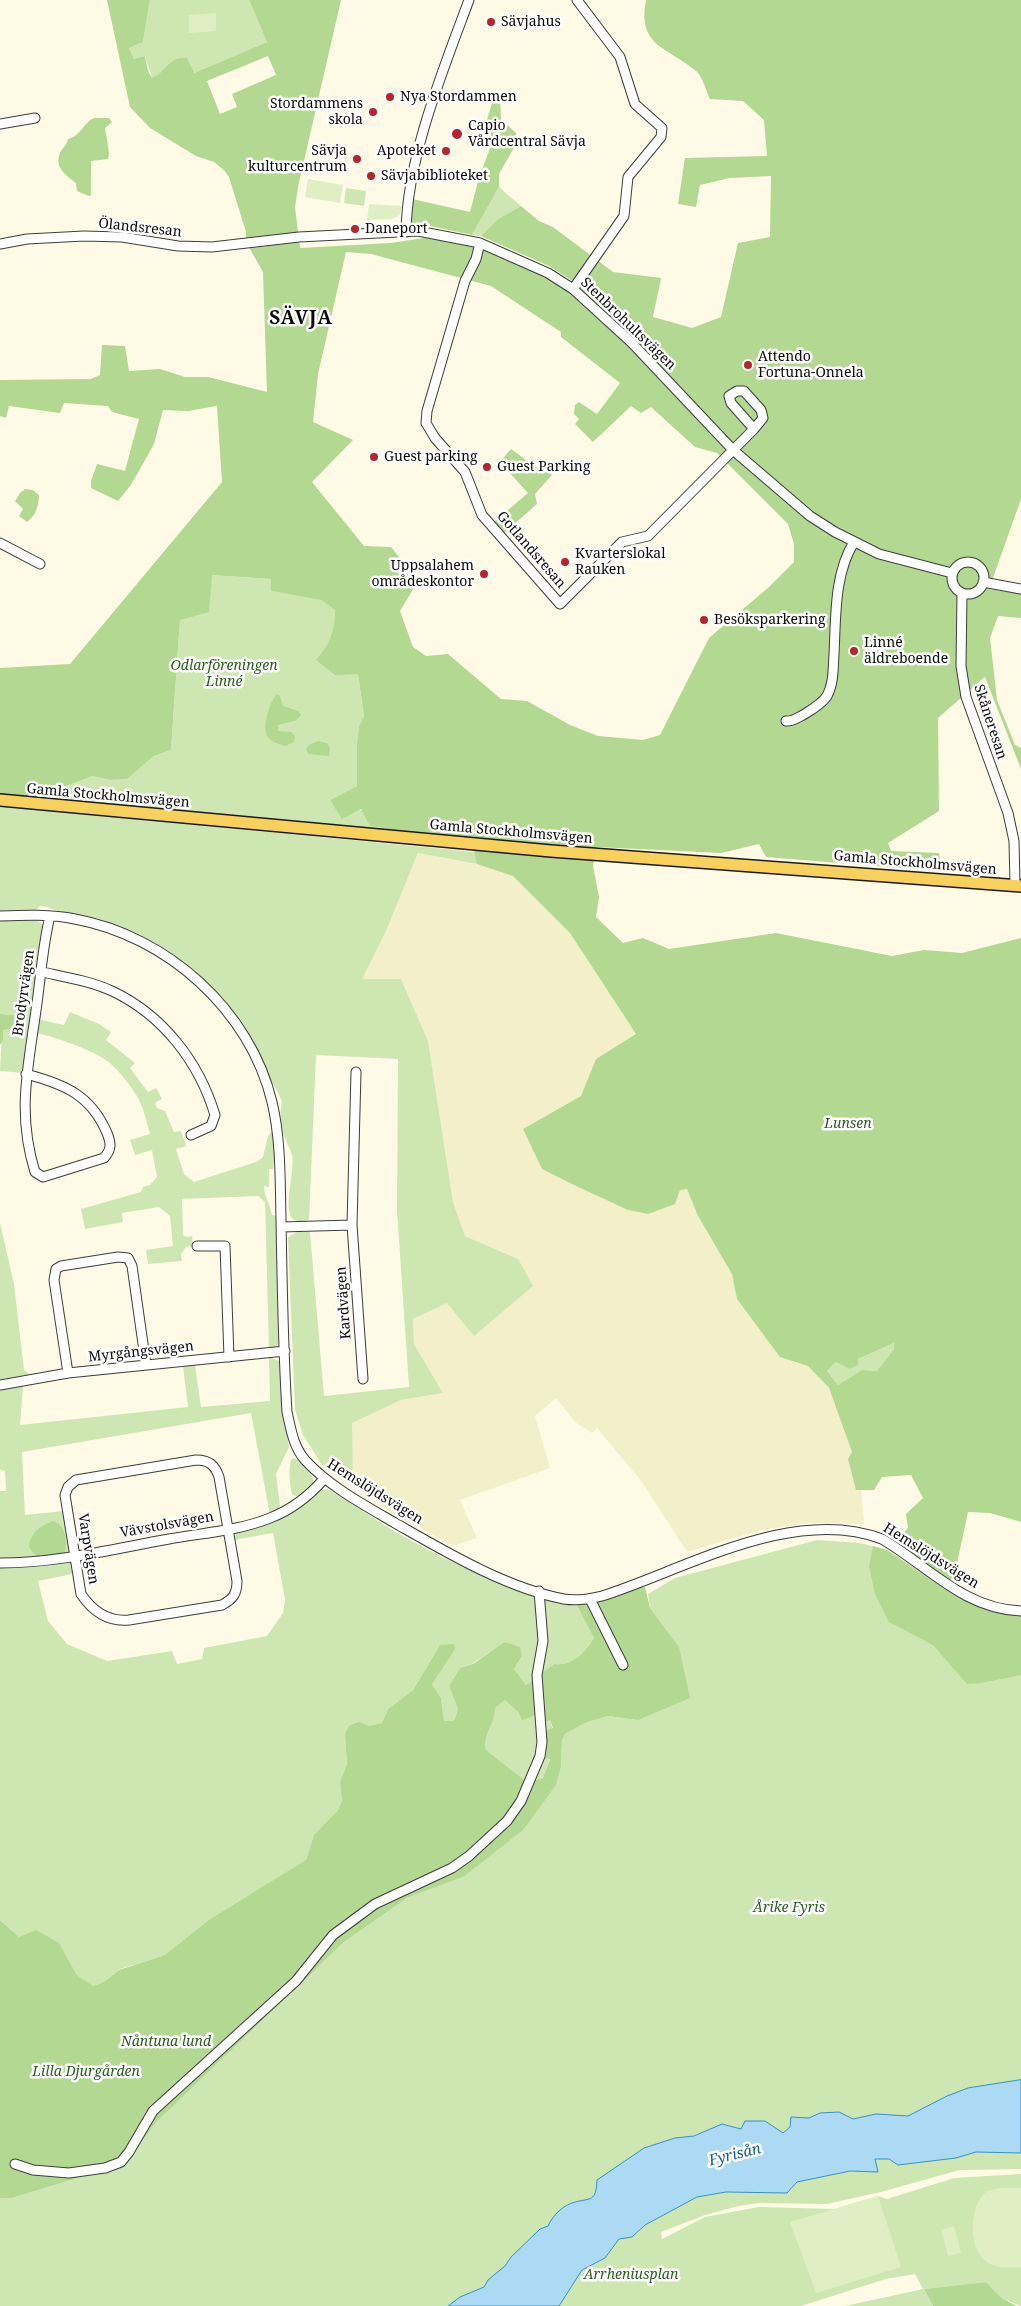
<!DOCTYPE html>
<meta charset="utf-8">
<style>
body{margin:0}
canvas{display:block;background:#fffae6}
</style>
<canvas width="1021" height="2306"></canvas>
<script>
const ctx = document.querySelector('canvas').getContext('2d');
ctx.lineJoin = 'round';
function paint(path, color) {
  ctx.fillStyle = color;
  ctx.fill(path, 'evenodd');
}
function strokePath(path, color, width, dash) {
  ctx.strokeStyle = color;
  ctx.lineWidth = width;
  ctx.lineCap = dash ? 'butt' : 'round';
  ctx.setLineDash(dash || []);
  ctx.stroke(path);
}
function label(font, color, halo, rows, align = 'center') {
  ctx.font = font + ' "Noto Serif",serif';
  ctx.lineWidth = 5;
  ctx.setLineDash([]);
  ctx.textBaseline = 'middle';
  ctx.strokeStyle = halo;
  ctx.fillStyle = color;
  for (const [text, x, y, turn = 0] of rows) {
    ctx.save();
    ctx.translate(x, y);
    ctx.rotate((+turn || 0) * Math.PI / 180);
    ctx.textAlign = isNaN(turn) ? turn : align;
    if (halo) ctx.strokeText(text, 0, 0);
    ctx.fillText(text, 0, 0);
    ctx.restore();
  }
}
paint(new Path2D(`
 M418,853l59,11 36,12 57,57 66,101 -40,25 -15,37 -58,33 19,40 86,41 20,4 32,-25h7l11,27 34,58 5,25 43,58 28,9 21,22 23,64 4,37 5,1 3,34 -57,-1 -46,7 -74,22 -45,-70 -45,-54 -5,5 -17,-11 -19,-24 -21,18 15,52 -90,32 17,38 -24,8 -67,-37 -33,-25 -2,-61 50,-23 42,-7 -29,-49 -1,-25 34,-17 71,-43 -53,-23 -12,-34 -25,-161 -27,-62 -40,1 25,-49z`), '#f3efc8');
paint(new Path2D(`
 M150,0h99l18,42 -73,31 -42,5 -7,-22 -11,3 -5,-11 14,-6z
 M499,187l22,19 -23,13 -17,17 -9,-1z
 M346,188l20,3 -2,15 -20,-3z
 M212,575l59,4 1,12 49,9 14,10v19l-7,17 30,28 6,44 -5,8 -2,17v43l-27,14c22,6 46,12 60,33l-354,-35 56,-22 18,4 17,-1 27,-23 17,-6 9,-130z
 M0,806l475,46 2,12 -59,-11 -32,78 -24,48h39l27,62 25,161 12,34 53,23 15,27 -59,50 -27,-33 -34,16 1,25 29,49 -42,7 -49,23 1,61 -31,-19 -19,-30 -8,-25 -7,-173 9,-5h13l14,164 85,-9 -12,-177 1,-151 -82,-4 -7,165c-6,1 -14,3 -18,-3 -7,-14 4,-47 1,-62 -1,-5 -5,-10 -6,-15 -5,-10 -7,-27 -4,-38 -3,-8 -6,-13 -10,-20 -10,-14 -13,-33 -22,-48 -34,-55 -90,-97 -151,-115 -12,-4 -25,-4 -37,-7 -9,-2 -12,-5 -22,-6l-4,4 -36,2z
 M37,920l6,5 -11,93 32,7 6,-13 29,12 12,8 -5,8 29,23 -5,5 18,24 8,-4 6,11 -7,4 2,5 8,3 9,21 7,-1 5,15 -10,3 8,25 10,8 62,-20 7,-5 5,-21 5,-6 2,25 -2,14h-4v18l-5,-1c0,9 6,19 8,29l4,1 4,125 -5,8 -6,1 -4,-148 -7,-6 -76,3 1,36 3,2 6,-1 1,10 -7,1 -5,7 1,7 -34,3 -2,-14 27,-4 -3,-30 -11,-9 -37,6 1,9 -38,7 -4,-20 60,-17 2,-5 7,-2 7,-8 -5,-27 -17,5 -5,-15 20,-6c-3,-11 -6,-24 -11,-34 -7,-13 -18,-27 -29,-37 -16,-13 -59,-28 -80,-31l-6,41 -24,-2 2,-41 9,-1 5,-3 2,-7 -5,-4 -13,-1v-93z
 M0,1223l14,61 10,86 8,6 -4,7 -5,4 -3,38 168,-18 -5,-41 12,-1 6,42 69,-6 -1,-44 10,4 2,4 1,37 7,45 -13,27 4,32 -3,6 -7,3 -19,-102 -229,39 3,63 48,-5 9,62 -44,9 10,40 19,23 40,17 65,-10 5,13 25,-5 2,-11 63,-12 16,-23 2,-13 -12,-67 -39,7v-3c7,-12 31,-11 44,-17 16,-7 34,-30 50,-31l69,44 45,24 54,25 54,18 26,4 18,34c-10,15 -21,28 -40,26l-28,21 -12,-16 8,-13 -18,-14 -32,22 -12,4 -11,18 9,23 -4,12h-10l-3,-23 -9,-14 8,-39 -27,45 -25,19 -6,14 -37,11 2,30 -7,18 2,19 -4,9 -24,25 -8,25 17,102 21,-20 63,-44 56,-21 98,-111 1,-25 3,-7 20,-11 23,-7 30,4 41,-73 -29,-39 -2,-14 27,-16 142,-38 43,3 27,7 87,56 27,9h20v554l-61,1 -79,22 -54,12 -68,-1 -20,3 -34,9 -44,17 1,7 43,-22 54,-10 76,2 43,-13 9,3 67,-21 67,-4v132l-18,-7 -17,-17 -62,7 9,17h-88l78,-17 -8,-15 -29,5 -85,27h-242l23,-36 23,-12 14,-19 13,-2 13,-12 52,-28 29,-5 61,1 10,-11 53,-11 27,1 -2,-13h14l9,6 23,-3 -126,-22 -300,166h-495v-369l92,60 71,-41 -43,13 -16,13 -11,4 -16,-11 -18,-32 -40,-6 -19,-17v-429h6l-1,-20 -5,-1z
 M894,1343v6l-17,22 -15,-1 -24,15 -11,-14 9,-9 13,7 9,-10z
 M294,1458c9,3 18,14 20,24l-3,6 -11,9 -8,-2c-2,-12 -4,-23 -1,-35z
 M505,1700l14,13 31,7c7,18 0,40 -7,58l-16,4 -41,-32c-3,-16 9,-26 9,-42z`), '#cee7b2');
paint(new Path2D(`
 M107,0h43l-7,42 -14,6 5,11 11,-3 3,15 4,7c14,-5 17,-23 35,-20l7,15 73,-31 -18,-42h92l-43,187 -3,20 5,41 91,-5 39,-6 46,10 71,31 26,16 1,-12 -25,-16 -68,-30 17,-17 23,-13 18,15 14,6 60,45 48,6 -8,39 39,11 29,-11 17,-74 32,-6 1,-61 -41,2 -30,7 -4,22 -18,-3 7,-46 82,-2 -3,-36 -21,-19 -33,-2c-4,-8 -7,-22 -14,-28 -28,-24 -59,-24 -50,-71h375v499l-32,90 32,5v24l-23,-2 -8,22 7,62 18,45 6,3v21l-36,-92 -47,41 1,93 -51,32 3,8 48,2 2,11 -16,6 -159,-13 -7,-13 -38,9 -124,-6 -4,19 6,31 -3,20 27,26 20,-5 26,11 107,-16 116,23 32,-6 38,3 59,-15v584l-31,-9 -22,-1 -12,56 -6,14 -54,-41 12,-13 -2,-14 17,-16 -12,-23 -29,2 -8,13h-18l-8,-31 4,-7 -23,-64 -21,-22 -28,-9 -43,-58 -5,-25 -34,-58 -11,-27 -7,1 -5,14 -27,10 -20,-4 -54,-25 -32,-16 -19,-40 58,-33 15,-37 40,-25 -66,-101 -57,-57 -36,-12 -6,-27 -81,-4 -4,-5 -16,-2 -9,-17 -19,10 -12,-19 27,-14v-43l2,-17 5,-9 -6,-43 -23,1 -19,-15c14,-16 19,-28 19,-50l-14,-10 -50,-9v-12l-59,-4 -3,37 -29,8 -9,130 -17,6 -27,23 -17,1 -18,-4 -56,22 -36,-3v-127l70,-4 152,-182 -5,-76 -29,5 -25,-1 -9,34 -23,41 -13,16 -27,-13v-7l6,-17 28,7 14,-52 -27,-7 -4,-6 -44,-3 -4,10 -51,-7 -3,12 -6,-2v-36l91,-1 9,-4 2,-30 23,1 4,25 31,-2 25,8h23l59,15 -4,-120 -17,-30v-10l-17,-55 -5,-7 -10,-8 -18,-6 -46,-28 -20,-21zM268,56l8,19 -44,19 5,13 -17,7 -13,-33zM346,252l25,2 120,32 70,46v5l59,46 -23,31 -18,-12 -4,3 -1,9 5,5 -4,5 18,18 38,-36 10,7 10,-6 44,40 22,6 71,71 6,20v18l-25,25 -60,51 -49,97 -17,5 -45,-4 -28,-11 -43,-24 -26,-2 -53,-45 -22,2 -13,-9 -13,-36 18,-30 -27,-34 -27,-1 -52,-64 41,-42 -40,-18 5,-48zM894,1343v6l-17,22 -15,-1 -24,15 -11,-14 9,-9 13,7 9,-4v-6z
 M500,98l1,21 15,14 -1,13 -16,28v13l-27,48 -51,-11 -12,1 -1,-27 62,14 9,-34 13,-35 -10,-7 11,-36z
 M94,118h15l3,4 -7,6 4,25 -1,6 -17,2v34l-2,1 -12,-5 -1,-8c-10,-8 -22,-15 -16,-30 2,-5 7,-8 8,-14 13,-3 15,-16 26,-21z
 M511,449l30,22 5,-2 6,6 -17,19 2,10 -33,29 -10,-11 34,-29 -28,-31z
 M25,489l8,1 6,5c0,10 -4,22 -12,27l-8,-6 4,-7 -8,-8 5,-8z
 M277,694l3,2 3,10 15,5 3,4 -6,6 -17,4v6l13,1 4,4 -1,6 -9,4c-6,-2 -15,-4 -18,-10 -5,-10 3,-35 10,-42z
 M318,741l9,2 3,5 -1,8 -21,-2 -2,-5 3,-4z
 M0,1014l14,1 4,4 -2,7 -5,3 -8,1v10l-3,5z
 M53,1521c13,4 14,19 12,32 -9,5 -19,5 -29,3l-7,-9c1,-14 11,-21 24,-26z
 M873,1546l14,4c42,28 82,64 134,65v60l-40,8 -14,1 -34,-39 -44,-23 -14,-28 -6,-28z
 M645,1587l5,21 29,39 11,51 -52,22 -30,-4 -23,7 -20,11 -3,7 -1,25 -5,19 -33,45 -60,47 -56,21 -63,44 -188,180 -30,41 -115,35h-11v-278l19,17 17,-7 23,13 18,32 16,11 11,-4 15,-12 46,-15 44,-35 97,-60 8,-25 24,-25 4,-9 -2,-19 7,-18 -2,-30 4,-8 10,-4 10,4 13,-3 6,-14 25,-19 27,-45 14,-1 1,5 -23,35 9,14 3,23h10l4,-12 -9,-23 11,-18 13,-4 31,-22 16,5 2,9 -8,13 12,16 28,-21c19,2 30,-11 40,-26l-18,-34 22,-2 36,-14zM505,1700l14,13 3,7 14,-5 9,7 5,-2 3,8 -15,5 7,14 -2,11 7,1 -7,19 -16,4 -41,-32c-3,-17 9,-25 9,-42z
 M986,2282l17,17 14,7h-84l-9,-17z`), '#b2d891');
paint(new Path2D(`
 M216,13v18l-27,2v-18z
 M308,179l35,6 -3,18 -35,-6z
 M369,204l33,2 -2,9 -8,4 -25,1z
 M1000,2188h21v79c-12,0 -24,2 -34,-5 -20,-14 -18,-57 0,-71z
 M878,2196l23,71 -85,26 -26,-71z
 M954,2226l7,27 -13,3 -7,-26z`), '#e0efc3');
const water = new Path2D(`
 M1021,2080v73l-45,-1 -20,6 -58,7 -9,-6h-14l3,13 -28,-1 -53,11 -10,11 -61,-1 -29,5 -52,28 -13,12 -13,2 -14,19 -23,12 -23,36h-111l12,-9 24,-10 4,-7 17,-14 6,-9 29,-28 8,-3c5,-11 15,-21 27,-24 16,-4 21,0 22,-22l47,-32 31,-10 19,-2 28,-12 19,5 4,-8h20l18,12 7,-6 1,-10 18,1 11,-5 19,-1 14,7 23,-5 32,2 39,-20 21,-8z`);
paint(water, '#acdaf5');
strokePath(water, '#3490cc', 1);
const minor = new Path2D(`
 M0,124l35,-6
 M406,232c1,-74 37,-162 63,-232
 M480,243l-4,16 -11,22 -38,130 -1,12 9,15 30,34 17,43 78,89 62,-62 26,-6 106,-107 -23,-26 -2,-7 8,-5h7l17,19 2,8 -9,11
 M0,244l27,-5 57,-3 38,1 56,9 34,1 87,-10 119,-6 62,12 68,30 25,16 59,54 101,107 77,66 25,16 44,22 73,19
 M573,289l51,-73 4,-39 33,-40 1,-9 -27,-24 -15,-47 -43,-57
 M0,543l40,21
 M952 578a16 16 0 1 1 32 0a16 16 0 1 1-32 0Z
 M983,582l38,7
 M962,593l-1,73 5,31 42,116 6,28 1,44
 M786,721c6,1 11,-3 17,-6 8,-5 19,-11 24,-19 7,-13 6,-28 7,-42 2,-37 0,-80 20,-112
 M0,916c25,-1 51,-2 75,3 92,17 175,91 197,183 9,38 8,78 9,117 1,64 2,129 6,193 4,17 6,34 18,48 25,27 59,45 90,63 51,29 111,65 169,76 13,2 26,0 38,-3 82,-26 191,-91 280,-57 46,27 82,70 139,72
 M42,972c23,5 48,9 70,19 51,24 87,71 103,124l-4,11 -20,9
 M356,1072l-4,153 11,154
 M26,1074c38,10 65,21 81,59 4,10 5,16 -3,25l-61,19 -8,-5c-19,-61 -6,-108 2,-169 4,-29 6,-59 13,-87
 M281,1227l71,-2
 M197,1246h28l4,111
 M68,1373l-14,-93 2,-11 5,-3 57,-9 10,1 4,8 14,99
 M0,1385l68,-12 217,-22
 M196,1460c13,0 19,5 23,17l18,104c0,13 -4,18 -15,24l-93,15c-21,2 -36,-8 -48,-26l-16,-99 3,-8 8,-7z
 M0,1563c57,0 113,-14 169,-24 33,-6 69,-8 101,-21 21,-8 39,-22 54,-39
 M590,1599l33,66
 M15,2164l18,6 36,3 36,-5 16,-6 8,-10 24,-41 143,-130 37,-46 42,-31 77,-36 17,-12 38,-35 14,-20 19,-45 2,-14 -5,-67 6,-34 -4,-50`);
const major = new Path2D(`
 M0,800l551,51 470,35`);
strokePath(minor, '#3d3d3d', 11);
strokePath(major, '#1b1b1b', 14);
strokePath(minor, '#fff', 9);
strokePath(major, '#f8d15d', 11);
for (const [x, y, r, color] of [
 [491,22,5,"#b7242c"],
 [390,97,5,"#b7242c"],
 [373,112,5,"#b7242c"],
 [457,134,6,"#b7242c"],
 [446,151,5,"#b7242c"],
 [357,159,5,"#b7242c"],
 [371,176,5,"#b7242c"],
 [355,229,5,"#b7242c"],
 [748,365,5,"#b7242c"],
 [374,457,5,"#b7242c"],
 [487,467,5,"#b7242c"],
 [565,562,5,"#b7242c"],
 [484,574,5,"#b7242c"],
 [704,620,5,"#b7242c"],
 [854,651,5,"#b7242c"]
]) {
  const dot = new Path2D();
  dot.arc(x, y, r, 0, 2 * Math.PI);
  ctx.fillStyle = color;
  ctx.fill(dot);
  strokePath(dot, '#fff', 2);
}
label('14px', '#0a0a0a', '#fff', [
 ["Sävjahus",501,22],
 ["Nya Stordammen",400,97],
 ["Stordammens",363,104,"right"],
 ["skola",363,120,"right"],
 ["Capio",468,126],
 ["Vårdcentral Sävja",468,142],
 ["Sävja",347,151,"right"],
 ["kulturcentrum",347,167,"right"],
 ["Apoteket",436,151,"right"],
 ["Sävjabiblioteket",381,176],
 ["Daneport",365,229],
 ["Attendo",758,357],
 ["Fortuna-Onnela",758,373],
 ["Guest parking",384,457],
 ["Guest Parking",497,467],
 ["Kvarterslokal",575,554],
 ["Rauken",575,570],
 ["Uppsalahem",474,566,"right"],
 ["områdeskontor",474,582,"right"],
 ["Besöksparkering",714,620],
 ["Linné",864,643],
 ["äldreboende",864,659]
], 'left');
label('14px', '#0a0a0a', '#fff', [
 ["Ölandsresan",140,228,6],
 ["Stenbrohultsvägen",628,324,44],
 ["Gotlandsresan",531,550,49],
 ["Skåneresan",990,722,72],
 ["Gamla Stockholmsvägen",108,796,5],
 ["Gamla Stockholmsvägen",511,832,5],
 ["Gamla Stockholmsvägen",915,863,5],
 ["Brodyrvägen",24,993,-82],
 ["Kardvägen",344,1303,-94],
 ["Myrgångsvägen",141,1352,-6],
 ["Hemslöjdsvägen",375,1492,32],
 ["Vävstolsvägen",167,1525,-10],
 ["Varpvägen",88,1549,81],
 ["Hemslöjdsvägen",931,1556,32]
]);
label('italic 14px', '#2a5f1c', '#fff', [
 ["Odlarföreningen",224,666],
 ["Linné",224,682],
 ["Lunsen",848,1124],
 ["Årike Fyris",789,1908],
 ["Nåntuna lund",166,2042],
 ["Lilla Djurgården",86,2072],
 ["Arrheniusplan",631,2275]
]);
label('italic 15px', '#166099', '#fff', [
 ["Fyrisån",735,2155,-14]
]);
ctx.letterSpacing = '1px';
label('bold 19px', '#0a0a0a', '#fff', [
 ["SÄVJA",301,319]
]);
ctx.letterSpacing = '0px';
</script>
